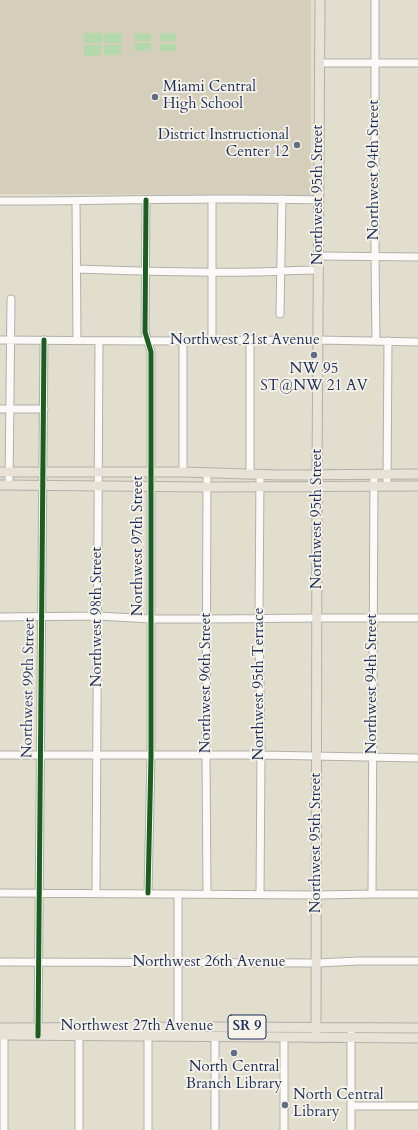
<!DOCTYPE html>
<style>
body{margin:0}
canvas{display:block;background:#e2decd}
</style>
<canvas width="418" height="1130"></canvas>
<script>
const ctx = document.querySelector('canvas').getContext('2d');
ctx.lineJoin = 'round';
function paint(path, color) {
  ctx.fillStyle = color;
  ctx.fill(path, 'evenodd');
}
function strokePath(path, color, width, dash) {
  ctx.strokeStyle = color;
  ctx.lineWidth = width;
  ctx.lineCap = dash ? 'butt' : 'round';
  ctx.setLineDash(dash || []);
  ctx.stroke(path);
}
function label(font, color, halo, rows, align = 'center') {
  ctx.font = font + ' Cardo,serif';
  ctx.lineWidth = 3.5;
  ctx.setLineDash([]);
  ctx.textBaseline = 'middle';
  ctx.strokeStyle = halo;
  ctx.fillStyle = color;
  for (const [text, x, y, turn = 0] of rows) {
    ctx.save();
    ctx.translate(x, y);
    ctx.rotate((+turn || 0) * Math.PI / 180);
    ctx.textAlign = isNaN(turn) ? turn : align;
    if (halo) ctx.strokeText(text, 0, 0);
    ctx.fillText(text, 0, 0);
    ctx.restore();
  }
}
paint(new Path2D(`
 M0,0h311v195l-311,-1z`), '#d4cebb');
paint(new Path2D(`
 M84,33h18v10h-18z
 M104,33h17l1,10h-18z
 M135,33l16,1v7h-16z
 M160,33l16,1v7h-16z
 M135,43h16v8h-16z
 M160,44h16v7h-16z
 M84,45h17v10l-17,1z
 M104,45h17v10h-17z`), '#b2d8ab');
const minor = new Path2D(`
 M375,0v257l1,84
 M320,63h98
 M212,199v142
 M146,200l-1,132 6,20v404l-3,137
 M0,201c106,0 213,-4 319,-1
 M76,201l1,140
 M319,256l99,1
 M77,269c58,2 116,4 175,3 22,0 44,-2 67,-2
 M280,314l2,-115
 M0,340l148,1 171,-1 99,2
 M250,341v133
 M0,409h44
 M183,472v-131
 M207,473l-1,283 1,138
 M260,474l-1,144 2,137 -1,139
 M9,484l2,-185
 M387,486l1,-145
 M0,617l98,-1 53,3h56l111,-1h100
 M0,755h261l157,3
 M0,893l317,2 55,-1h46
 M96,893l3,-552
 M372,894l2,-420
 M0,962l317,1 41,-2h60
 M178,1028v-134
 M38,1032l6,-692
 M148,1032v98
 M77,1033l2,3v94
 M351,1034v96
 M215,1037v93
 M351,1106h67
 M4,1130v-95
 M284,1130v-93`);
const major = new Path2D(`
 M0,472h183l97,3 138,-1
 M0,485l207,2 211,-1
 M0,1028l215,-1 203,1
 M0,1035l418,3
 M316,1038l1,-564 3,-474`);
strokePath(minor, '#b0b0a9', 9);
strokePath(major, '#b0b0a9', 11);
strokePath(minor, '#fbfaf8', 7);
strokePath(major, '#e8e1d5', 9);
strokePath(new Path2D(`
 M146,200l-1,132 6,20v404l-3,137
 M38,1036l6,-696`), '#1b5e20', 5);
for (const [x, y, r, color] of [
 [155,97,4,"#616c85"],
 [297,145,4,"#616c85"],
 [314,355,4,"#616c85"],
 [234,1053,4,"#616c85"],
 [285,1105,4,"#616c85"]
]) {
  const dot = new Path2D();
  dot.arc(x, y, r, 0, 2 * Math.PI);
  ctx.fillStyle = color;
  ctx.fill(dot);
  strokePath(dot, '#f7f3e8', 1.5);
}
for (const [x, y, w] of [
 [247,1027,38]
]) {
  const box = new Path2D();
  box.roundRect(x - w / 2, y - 12, w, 24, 3);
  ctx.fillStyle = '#f7f3e8';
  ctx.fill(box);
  strokePath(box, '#1b2f5e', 1);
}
label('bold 14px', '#1b2f5e', null, [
 ["SR 9",247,1027]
]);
label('15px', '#1b2f5e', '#f7f3e8', [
 ["Miami Central",163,88],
 ["High School",163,105],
 ["District Instructional",289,136,"right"],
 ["Center 12",289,153,"right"],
 ["NW 95",314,370,"center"],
 ["ST@NW 21 AV",314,387,"center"],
 ["North Central",234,1068,"center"],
 ["Branch Library",234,1085,"center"],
 ["North Central",293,1096],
 ["Library",293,1113]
], 'left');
label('15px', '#1b2f5e', '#f7f3e8', [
 ["Northwest 94th Street",375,170,-90],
 ["Northwest 95th Street",319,195,-90],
 ["Northwest 21st Avenue",245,341],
 ["Northwest 95th Street",318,519,-90],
 ["Northwest 97th Street",139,546,-90],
 ["Northwest 98th Street",98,617,-90],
 ["Northwest 96th Street",207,683,-90],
 ["Northwest 95th Terrace",260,684,-90],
 ["Northwest 94th Street",373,684,-90],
 ["Northwest 99th Street",29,688,-89],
 ["Northwest 95th Street",317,843,-90],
 ["Northwest 26th Avenue",209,963],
 ["Northwest 27th Avenue",137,1027]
]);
</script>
